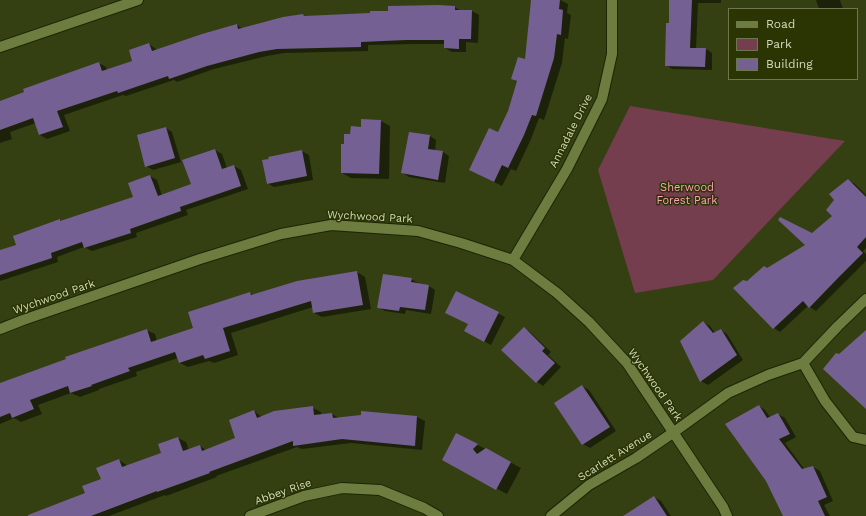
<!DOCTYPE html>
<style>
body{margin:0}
#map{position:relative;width:866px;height:516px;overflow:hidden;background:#344011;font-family:"Work Sans",sans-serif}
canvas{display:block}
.legend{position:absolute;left:728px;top:8px;width:130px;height:72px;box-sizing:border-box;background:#2b3504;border:1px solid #6d774d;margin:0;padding:5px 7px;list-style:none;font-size:12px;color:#d1dbbb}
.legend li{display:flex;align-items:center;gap:8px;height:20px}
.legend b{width:20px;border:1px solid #6d774d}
</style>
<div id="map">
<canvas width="866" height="516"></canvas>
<ul class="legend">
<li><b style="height:5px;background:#6c7d3f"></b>Road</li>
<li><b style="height:11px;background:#743e4e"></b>Park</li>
<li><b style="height:11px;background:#746092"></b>Building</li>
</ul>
</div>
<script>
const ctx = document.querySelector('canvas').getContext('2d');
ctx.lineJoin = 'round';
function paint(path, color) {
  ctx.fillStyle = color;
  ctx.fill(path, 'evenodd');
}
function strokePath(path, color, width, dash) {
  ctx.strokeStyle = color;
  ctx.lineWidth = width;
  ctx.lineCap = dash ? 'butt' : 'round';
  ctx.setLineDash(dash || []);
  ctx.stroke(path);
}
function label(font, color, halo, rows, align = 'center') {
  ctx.font = font + ' "Work Sans",sans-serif';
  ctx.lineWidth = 3;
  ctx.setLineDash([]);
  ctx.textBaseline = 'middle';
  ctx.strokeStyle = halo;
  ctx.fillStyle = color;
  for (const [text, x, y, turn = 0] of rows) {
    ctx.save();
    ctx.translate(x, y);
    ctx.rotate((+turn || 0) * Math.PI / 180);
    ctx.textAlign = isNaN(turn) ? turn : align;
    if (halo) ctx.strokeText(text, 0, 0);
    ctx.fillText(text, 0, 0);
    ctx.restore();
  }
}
paint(new Path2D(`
 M630,106l215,35 -132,139 -78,13 -37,-123z`), '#743e4e');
paint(new Path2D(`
 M532,0h28l8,4 -1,9 4,2 -3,24 -3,-1 -3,25 -18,57 -5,-2 -8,21 -15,32 -5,-2 -9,17 -32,-16 29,-37 10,-21 9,-30 -6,-3 14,-19z
 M670,0h51v3h-23l-2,46h10l6,4v17l-40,-1 -6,-4 4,-41z
 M816,0h24l3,9h-24z
 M455,7l6,4h11l7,4 -1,28 -12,-1v10h-14l-7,-4v-4h-31l-46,1v6l-84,2 -17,3 -53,13 -37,13 -3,-2 -48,16 -3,-1 -59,20 6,16 -23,8 -7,-4 -4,-12 -26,9 2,7 -12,4v-41l99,-39 7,4 1,3 26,-9 16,-17 7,5 1,1 80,-25 6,4 60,-14 4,2 64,-3z
 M381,121l9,5 -1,53 -38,-1 -9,-5 3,-28 6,-10 11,-7z
 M166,128l6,4 9,30 -28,8 -7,-4z
 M430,136l6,4 -1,11 8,1 6,4 -4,27 -36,-6 -6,-4z
 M215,150l7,4 5,14 7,-2 7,4 7,19 -62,21 2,5 -52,18 1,4 -45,14 -8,-4 -27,10 1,5 -58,19v-30l17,-6 43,-25 1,1 73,-23 16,-22 7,4 5,16 30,-11z
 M302,151l7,4 4,25 -39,7 -7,-4z
 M848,180l7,4 11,11v53l-3,3 3,3v7l-50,50 -8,-5 -28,26 -6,-4 -40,-40 13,-5 21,-14 39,-23 5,-12 21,-18z
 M357,272l8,5 6,32 -49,8 -8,-4 -1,-6 -82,26 7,22 -24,8 -5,-2 -21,6 -8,-4 -2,-5 -42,14 1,4 -38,13v1l-19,7 -9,-4 -33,12 4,9 -21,8 -7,-4 -14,6v-40l146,-54 9,4 2,7 37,-12 34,-29 22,-7 4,2z
 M411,279l7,4 11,3 6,4 -4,24 -25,-4 -1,4 -20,-3 -7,-4z
 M457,292l48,25 -14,28 -19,-10z
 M703,322l7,4 5,7 6,-3 6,4 16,26 -35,25 -7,-4 -19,-40z
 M524,328l6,4 21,20 -3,3 13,12 -18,19 -6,-4 -35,-32z
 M582,386l7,4 27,41 -26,17 -7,-4z
 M759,406l6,4 5,7 8,-3 7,4 11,19 -11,6 20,27 8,-3 7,4 13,30 -9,4 6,11h-46z
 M313,408l8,4v4l11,-2 7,4 78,-1 8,4 -3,29 -71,-7 -49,6 -5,-2 -81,29 1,1 -51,19 -1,-1 -56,21h-81l58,-23 16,-13 17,-20 9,6 35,-13 15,-15 8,4 3,8 11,-4 6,4 31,-11 17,-28 8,6z
 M457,434l64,34 -14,26 -54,-28z
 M654,497l7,4 10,15h-42z`), '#0007');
paint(new Path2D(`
 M531,0h29l-1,9 4,1 -2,25 -4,-1 -3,24 -18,58 -4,-1 -8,20 -16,33 -6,-3 -8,17 -25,-12 20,-42 9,4 10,-21 9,-30 -6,-2 7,-22 7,2z
 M669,0h23l-2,48h16l-1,19 -40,-1 1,-43h3z
 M439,5l16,1v4h17l-1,29h-12v10l-15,-1v-8h-38l-45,2v5l-84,2 -18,3 -52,14 -38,13 -1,-3 -50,17 -1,-2 -60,20 6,16 -24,8 -6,-17 -33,12v-29l24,-9 -1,-3 76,-27 3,9 30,-10 -3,-11 20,-7 3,8 50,-17 35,-10 1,5 45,-12 20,-3 1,2 66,-3v-2h18v-5z
 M361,119l20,1 -2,54 -38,-1v-29h3v-10h6l1,-8 10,1z
 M166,127l9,31 -30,9 -8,-32z
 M409,132l21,3 -2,14 15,2 -5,29 -37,-7z
 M215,149l7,20 12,-4 7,21 -61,21 1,4 -51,18 1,4 -47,15 -2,-6 -31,11 1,5 -52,17v-25l16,-5 -3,-9 47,-17v2l73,-24 -5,-14 22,-8 8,21 33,-12 -9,-24z
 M302,150l5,26 -40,8 -5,-24 7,-1 -1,-2z
 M848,179l18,18v40l-9,10 6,6 -25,25 -29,30 -6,-7 -30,28 -40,-41 10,-8 4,1 17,-15 3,2 38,-23 -27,-25 2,-3 32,16 20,-17 -6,-6 8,-10 -5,-6z
 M357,271l6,34 -50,8 -2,-12 -88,27 7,23 -25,8 -2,-4 -24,8 -4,-11 -47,16 2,3 -39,14 1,1 -22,7 -2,-7 -38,14 4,9 -22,9 -2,-5 -10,4v-34l66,-24 -1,-2 82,-28 4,13 42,-14 -5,-16 62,-20 1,3 46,-14z
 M383,274l29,4 -1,4 18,3 -4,25 -25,-3 -1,4 -22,-3z
 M456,291l43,21 -15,30 -20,-11 4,-7 -23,-11z
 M703,321l10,12 8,-4 16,26 -37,27 -20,-41z
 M524,327l21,21 -3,3 13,12 -19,20 -35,-33z
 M866,330v79l-43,-40 13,-16 3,1z
 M582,385l28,42 -28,18 -28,-42z
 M759,405l8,13 11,-5 12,21 -11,5 23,30 11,-3 14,31 -9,4 7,15h-42l-17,-35 -41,-57z
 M313,406l1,9 18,-2 1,5 28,-3v-4l56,5 -2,30 -73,-7 -49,7v-5l-84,31 1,1 -53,19v-1l-66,25h-63v-1l57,-22 -3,-7 19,-7 -5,-11 23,-9 3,8 39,-14 -3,-9 20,-7 5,14 17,-6 2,6 33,-13 -6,-18 25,-10 3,8 17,-7z
 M456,433l22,11 -5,5 4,5 9,-6 25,14 -15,28 -54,-30z
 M654,496l13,20h-44z`), '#746092');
const street = new Path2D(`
 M0,47l138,-47
 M513,260l54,-91 35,-70 10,-45v-54
 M0,329l23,-9 177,-61 81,-25 50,-9 87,6 43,12 52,17 44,33 32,29 38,41 96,144 4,9
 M803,363l35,-37 28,-27
 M250,516l54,-20 38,-8 38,2 44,18 14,8
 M551,516l38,-31 47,-27 38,-26 54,-39 40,-18 35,-12 22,38 28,36 13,3`);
strokePath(street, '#1d2505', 12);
strokePath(street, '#6c7d3f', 10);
label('11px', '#d1dbbb', '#2b3504', [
 ["Annadale Drive",571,131,-63],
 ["Wychwood Park",370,217,3],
 ["Wychwood Park",54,297,-19],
 ["Wychwood Park",655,385,55],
 ["Scarlett Avenue",615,456,-32],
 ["Abbey Rise",283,492,-19]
]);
label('11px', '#fda3bc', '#2b3504', [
 ["Sherwood",687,188],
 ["Forest Park",687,201]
]);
</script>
